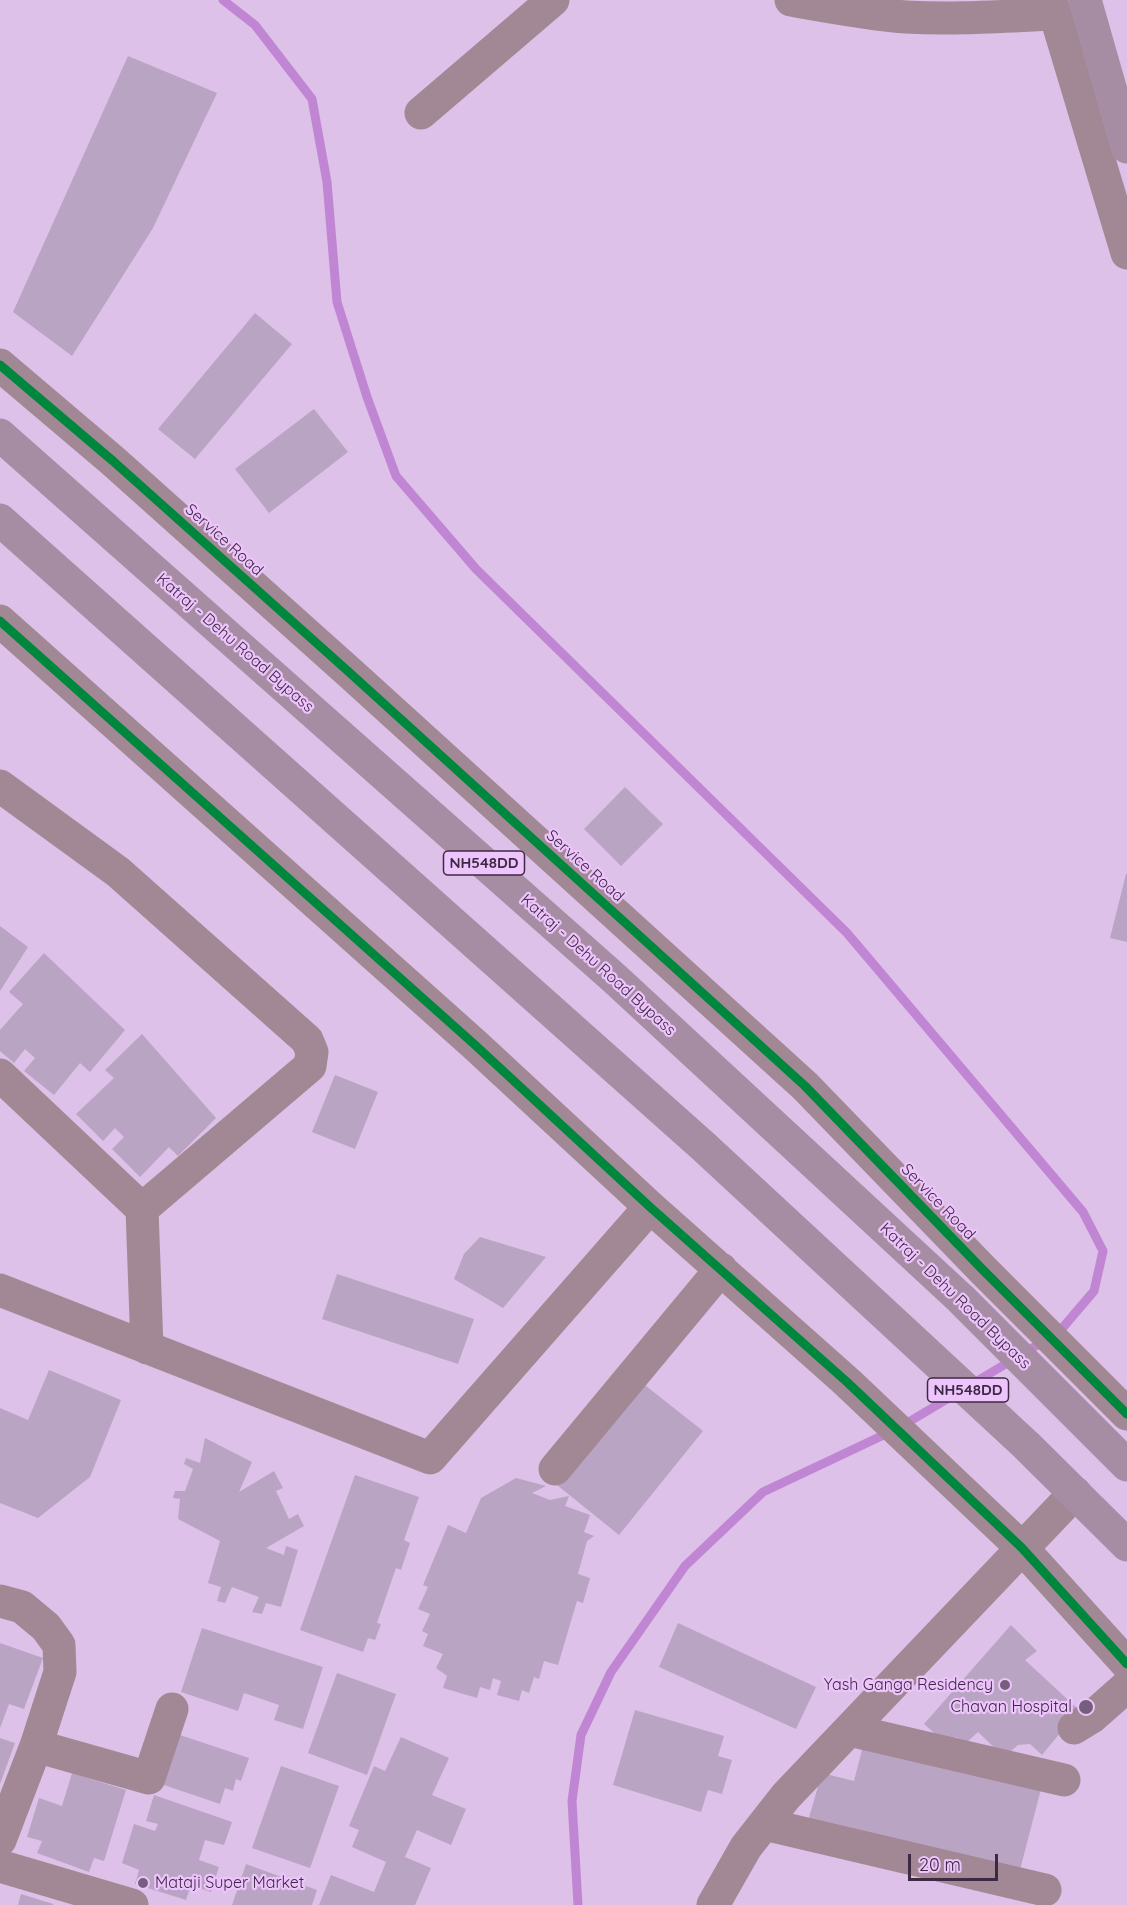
<!DOCTYPE html>
<style>
body{margin:0}
#map{position:relative;width:1127px;height:1905px;overflow:hidden;background:#ddc1e8;font-family:Quicksand,sans-serif}
canvas{display:block}
.scale{position:absolute;left:908px;top:1854px;width:90px;height:27px;box-sizing:border-box;border:3px solid #3e2945;border-top:0;padding-left:8px;font-size:18px;line-height:21px;white-space:nowrap;color:#3e2945;-webkit-text-stroke:4px #edc4fb;paint-order:stroke}
</style>
<div id="map">
<canvas width="1127" height="1905"></canvas>
<div class="scale">20 m</div>
</div>
<script>
const ctx = document.querySelector('canvas').getContext('2d');
ctx.lineJoin = 'round';
function strokePath(path, color, width, dash) {
  ctx.strokeStyle = color;
  ctx.lineWidth = width;
  ctx.lineCap = dash ? 'butt' : 'round';
  ctx.setLineDash(dash || []);
  ctx.stroke(path);
}
function paint(path, color) {
  ctx.fillStyle = color;
  ctx.fill(path, 'evenodd');
}
function label(font, color, halo, rows, align = 'center') {
  ctx.font = font + ' Quicksand,sans-serif';
  ctx.lineWidth = 4.5;
  ctx.setLineDash([]);
  ctx.textBaseline = 'middle';
  ctx.strokeStyle = halo;
  ctx.fillStyle = color;
  for (const [text, x, y, turn = 0] of rows) {
    ctx.save();
    ctx.translate(x, y);
    ctx.rotate((+turn || 0) * Math.PI / 180);
    ctx.textAlign = isNaN(turn) ? turn : align;
    if (halo) ctx.strokeText(text, 0, 0);
    ctx.fillText(text, 0, 0);
    ctx.restore();
  }
}
strokePath(new Path2D(`
 M223,0l32,25 57,74 15,83 10,120 30,95 29,79 80,93 371,364 236,279 20,39 -9,40 -35,41 -157,94
 M578,1905l-6,-104 9,-66 30,-63 74,-106 78,-74 127,-60`), '#c086d4', 9);
paint(new Path2D(`
 M128,56l89,37 -64,135 -81,128 -59,-44z
 M255,313l37,31 -97,115 -37,-30z
 M314,409l34,43 -79,61 -34,-44z
 M625,787l38,37 -42,42 -37,-37z
 M1126,874h1v68l-17,-4z
 M0,926l28,21 -28,44z
 M44,953l81,77 -35,42 -10,-9 -26,32 -30,-24 11,-13 -10,-9 -11,14 -14,-12v-21l23,-26 -14,-12z
 M142,1034l74,84 -38,38 -9,-9 -29,30 -28,-28 12,-12 -9,-9 -12,13 -27,-27 38,-36 -9,-8z
 M335,1075l43,17 -23,57 -43,-17z
 M480,1237l66,20 -43,51 -49,-29 10,-25z
 M337,1274l137,45 -16,45 -136,-45z
 M49,1370l72,30 -31,77 -52,41 -38,-15v-95l28,12z
 M641,1382l62,49 -84,104 -62,-50z
 M205,1438l47,24 -13,30 35,-21 9,17 -7,3 13,28 9,-5 6,12 -38,22 18,7 2,-9 12,4 -17,57 -15,-4 -4,11 -10,-2 7,-15 -27,-10 -7,16 -8,-2 4,-14 -13,-4 12,-42 -42,-22 2,-20 -7,-1 2,-7h10l8,-22 -9,-5 2,-6 14,5z
 M355,1475l64,22 -15,43 6,3 -9,27 -5,-2 -19,55 4,1 -6,16 -7,-2 -5,14 -63,-22z
 M516,1478l30,8 -14,7 18,7 19,-4 -4,10 25,9 -6,17 10,4 -7,5 -9,33 12,4 -7,25 -6,-2 -19,64 -14,-4 -5,18 -5,-2 -5,16 -7,-3 -3,11 -22,-6 4,-14 -8,-3 -3,12 -10,-3 -3,11 -34,-10 4,-12 -11,-8 7,-14 -20,-8 5,-12 -6,-3 8,-17 -12,-5 10,-22 -5,-2 25,-60 18,8 15,-35z
 M678,1623l138,64 -20,42 -137,-62z
 M1011,1625l26,26 -12,9 54,50 -37,45 -12,-11 -12,1 -14,12 -26,-25 -13,12 -9,-7 -8,8 -24,-21z
 M202,1628l121,39 -20,62 -29,-9 5,-15 -35,-12 -6,18 -57,-19z
 M0,1643l43,15 -19,51 -15,-5 -9,24z
 M337,1673l59,21 -29,81 -59,-22z
 M635,1710l89,26 -6,20 14,4 -10,34 -14,-4 -7,22 -88,-27z
 M171,1732l78,26 -8,23 -5,-2 -3,12 -8,-3 -5,16 -56,-19 4,-14z
 M401,1737l48,21 -17,37 34,14 -15,36 -34,-15 -12,27 26,11 -16,37h-96l12,-30 43,17 12,-30 -34,-15 7,-17 -10,-4 25,-60 11,5z
 M0,1738l15,5 -15,41z
 M864,1742l177,47 -21,81 -212,-49 14,-48 32,8z
 M281,1766l58,20 -29,82 -58,-20z
 M72,1773l54,17 -22,71 -10,-3 -5,14 -52,-19 5,-12 -15,-4 12,-39 23,8z
 M154,1795l78,27 -8,23 -19,-5 -6,20 20,7 -8,25 -20,-7 -5,15 -51,-16 4,-14 -17,-7 12,-39 21,7 3,-7 -12,-3z
 M246,1864l71,26 -5,15h-80z
 M21,1894l32,10v1h-35z`), '#baa4c3');
strokePath(new Path2D(`
 M791,0c39,7 77,14 115,17 50,3 100,-1 149,-3
 M1051,0l76,253
 M421,113l132,-113
 M0,365l113,96 237,212 455,413 178,184 144,144
 M0,621l474,423 176,163 197,175 175,166 105,116
 M0,786l118,86 189,168 5,12 -2,14 -168,143
 M0,1075l142,134 5,139
 M0,1290l430,168 220,-251
 M555,1469l166,-200
 M0,1601l22,6 24,20 13,18 1,27 -24,74 -36,94
 M1074,1728l18,-11 35,-31
 M849,1730l215,50
 M36,1746l113,32 23,-69
 M764,1824l281,66
 M0,1866l132,39
 M713,1905l33,-58 40,-51 289,-303`), '#a28894', 33);
strokePath(new Path2D(`
 M1085,0l42,147
 M0,435l614,543 347,321 166,166
 M0,520l703,626 323,299 101,100`), '#a78da4', 33);
strokePath(new Path2D(`
 M0,365l113,96 237,212 455,413 178,184 144,144
 M0,621l474,423 176,163 197,175 175,166 105,116`), '#00873e', 9);
for (const [x, y, r, color] of [
 [1005,1685,6,"#765e7e"],
 [1086,1707,8,"#765e7e"],
 [143,1883,6,"#765e7e"]
]) {
  const dot = new Path2D();
  dot.arc(x, y, r, 0, 2 * Math.PI);
  ctx.fillStyle = color;
  ctx.fill(dot);
  strokePath(dot, '#edc4fb', 2);
}
for (const [x, y, w] of [
 [484,863,81],
 [968,1390,81]
]) {
  const box = new Path2D();
  box.roundRect(x - w / 2, y - 12, w, 24, 4.5);
  ctx.fillStyle = '#edc4fb';
  ctx.fill(box);
  strokePath(box, '#3e2945', 1.5);
}
label('bold 15px', '#3e2945', null, [
 ["NH548DD",484,863],
 ["NH548DD",968,1390]
]);
label('16px', '#3e2945', '#edc4fb', [
 ["Service Road",224,540,42],
 ["Katraj - Dehu Road Bypass",235,643,41],
 ["Service Road",585,866,42],
 ["Katraj - Dehu Road Bypass",598,965,42],
 ["Service Road",938,1202,46],
 ["Katraj - Dehu Road Bypass",955,1296,44]
]);
label('16px', '#3e2945', '#edc4fb', [
 ["Yash Ganga Residency",993,1685],
 ["Chavan Hospital",1072,1707],
 ["Mataji Super Market",155,1883,"left"]
], 'right');
</script>
